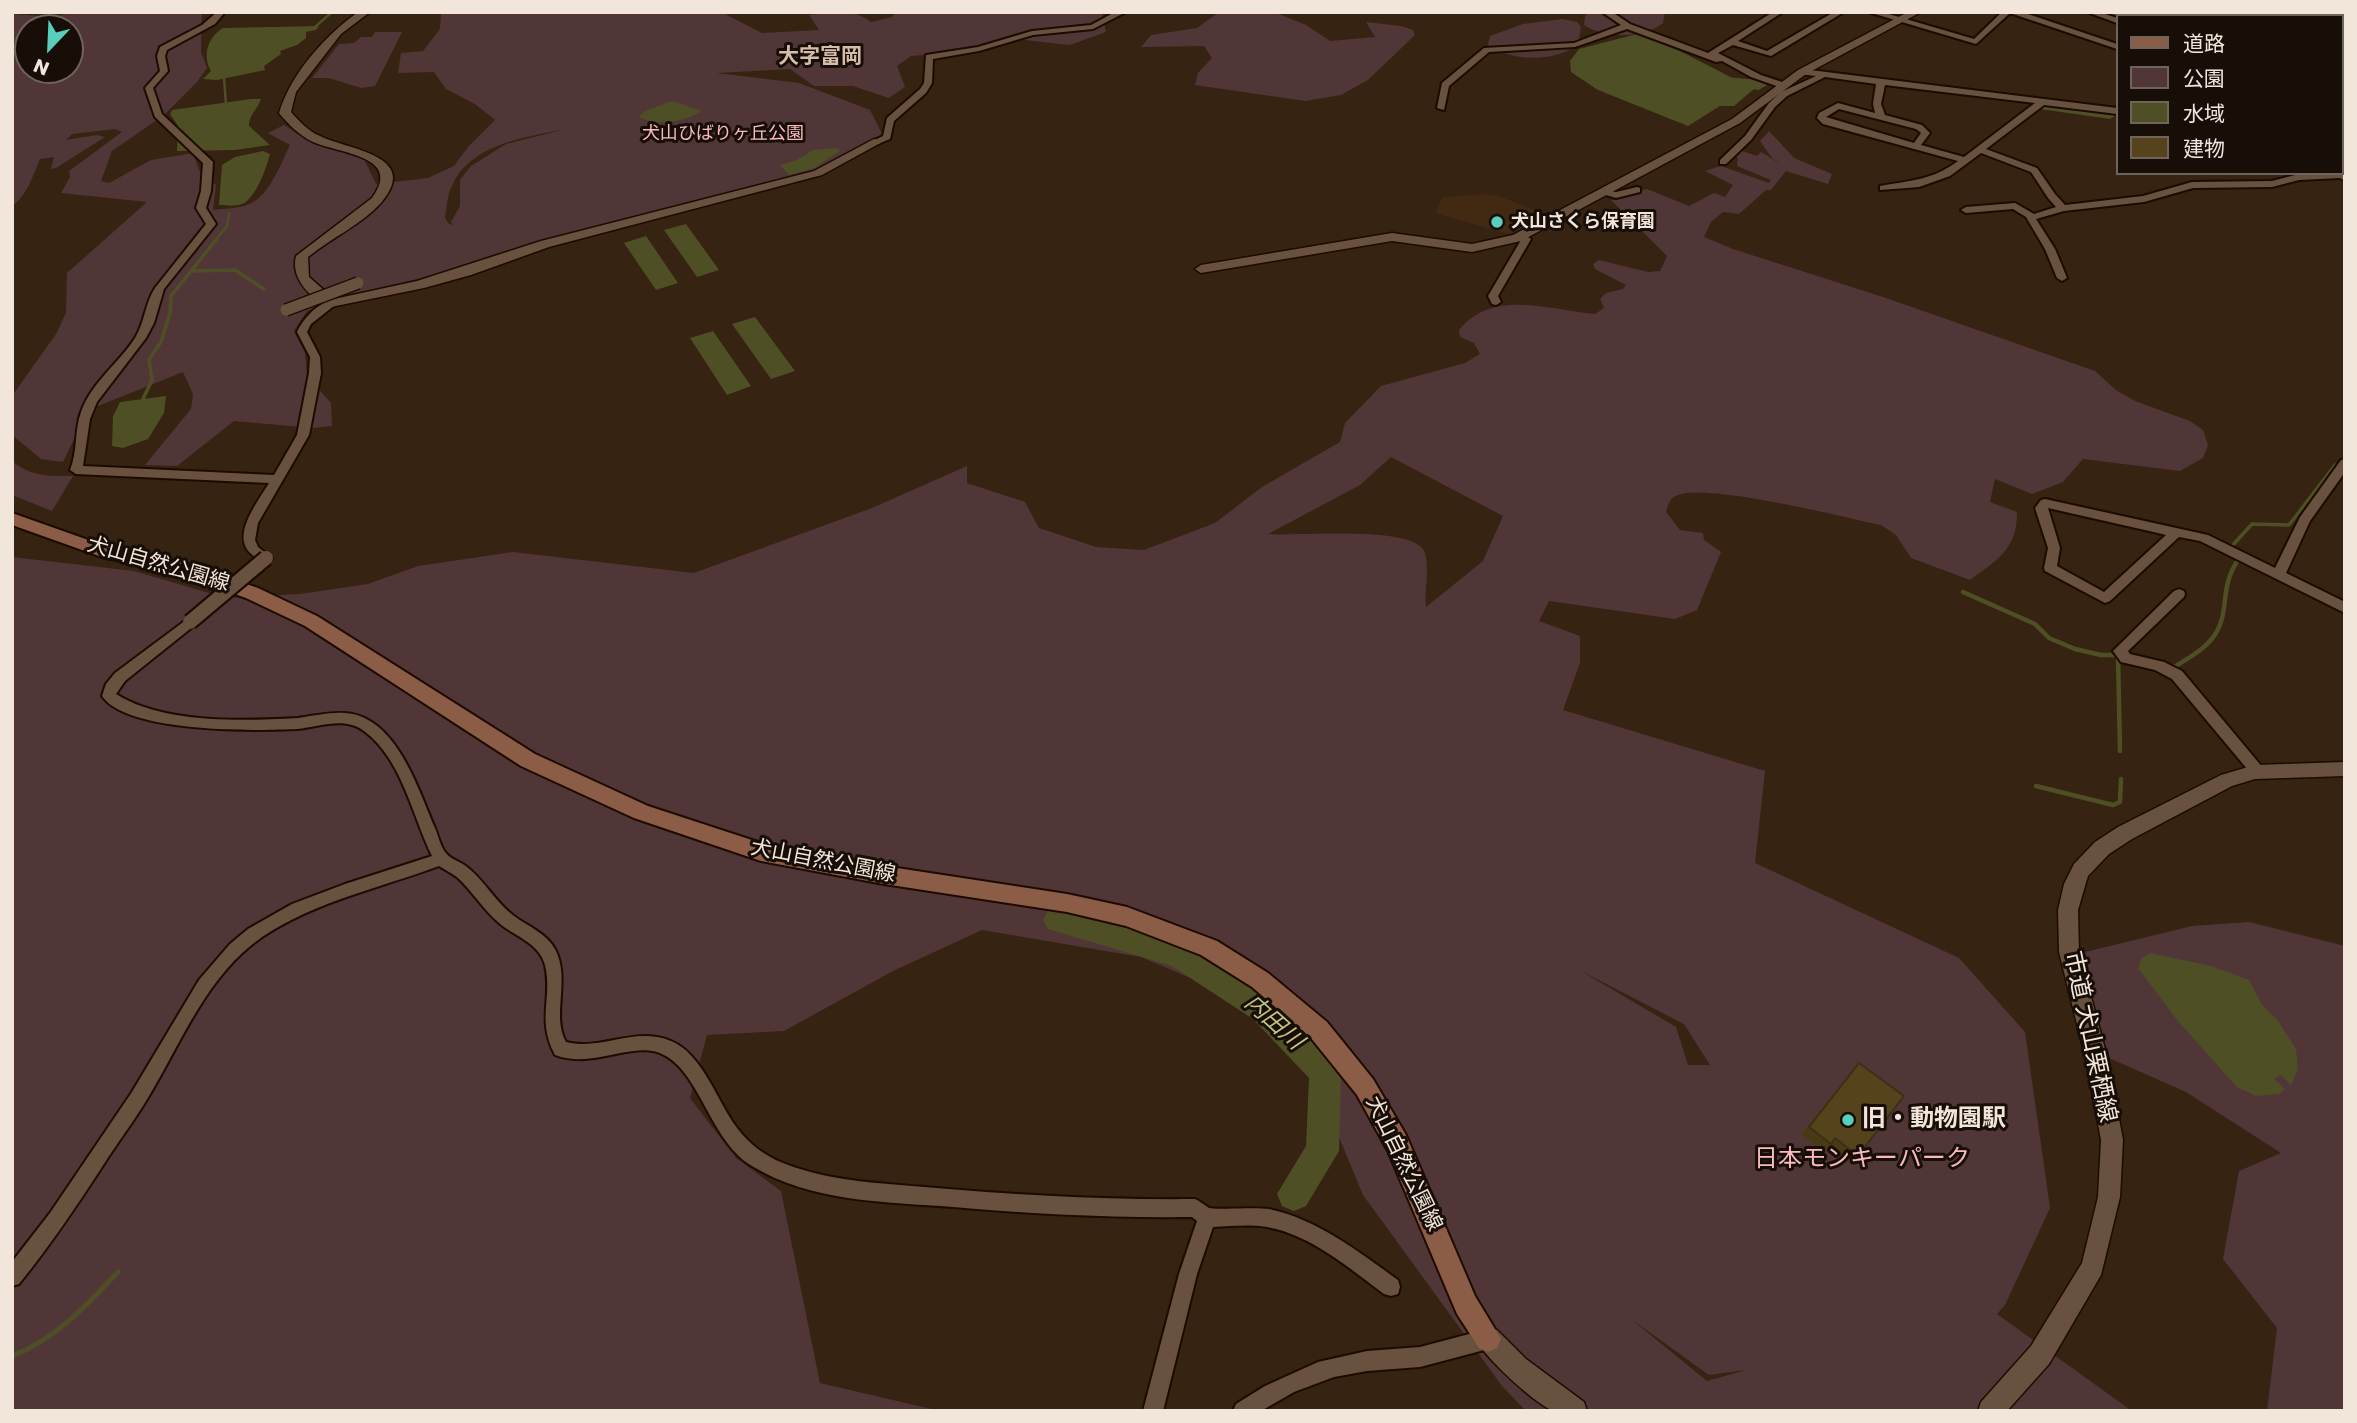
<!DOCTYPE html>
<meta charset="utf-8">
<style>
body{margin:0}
#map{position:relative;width:2357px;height:1423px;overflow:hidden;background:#362311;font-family:Poppins,"Noto Sans JP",sans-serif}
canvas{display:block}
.frame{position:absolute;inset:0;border:14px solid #f2e5da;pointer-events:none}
.legend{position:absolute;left:2116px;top:14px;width:228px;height:161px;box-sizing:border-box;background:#170e07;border:2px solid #6f645b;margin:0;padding:9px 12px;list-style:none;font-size:21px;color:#f2e5da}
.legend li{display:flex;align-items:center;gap:14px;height:35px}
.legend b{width:35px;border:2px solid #6f645b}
.north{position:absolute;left:14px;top:14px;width:70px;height:70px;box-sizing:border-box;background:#170e07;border:2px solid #6f645b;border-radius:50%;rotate:203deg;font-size:19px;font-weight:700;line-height:28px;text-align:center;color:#f2e5da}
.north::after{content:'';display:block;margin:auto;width:24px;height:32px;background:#5acebc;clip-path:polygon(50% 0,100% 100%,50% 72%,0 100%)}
</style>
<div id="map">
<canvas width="2357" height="1423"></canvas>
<div class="frame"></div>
<ul class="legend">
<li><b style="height:9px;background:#8c5d46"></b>道路</li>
<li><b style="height:19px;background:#513638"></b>公園</li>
<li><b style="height:19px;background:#4e4f25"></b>水域</li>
<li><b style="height:19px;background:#55431b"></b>建物</li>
</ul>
<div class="north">N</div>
</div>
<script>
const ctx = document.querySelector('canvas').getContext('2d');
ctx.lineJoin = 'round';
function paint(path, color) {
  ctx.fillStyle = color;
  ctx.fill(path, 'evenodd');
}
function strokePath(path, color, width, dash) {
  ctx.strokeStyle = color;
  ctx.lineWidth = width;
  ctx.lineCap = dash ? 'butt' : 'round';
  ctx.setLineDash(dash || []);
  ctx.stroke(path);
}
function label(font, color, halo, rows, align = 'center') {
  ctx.font = font + ' Poppins,"Noto Sans JP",sans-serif';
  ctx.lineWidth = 6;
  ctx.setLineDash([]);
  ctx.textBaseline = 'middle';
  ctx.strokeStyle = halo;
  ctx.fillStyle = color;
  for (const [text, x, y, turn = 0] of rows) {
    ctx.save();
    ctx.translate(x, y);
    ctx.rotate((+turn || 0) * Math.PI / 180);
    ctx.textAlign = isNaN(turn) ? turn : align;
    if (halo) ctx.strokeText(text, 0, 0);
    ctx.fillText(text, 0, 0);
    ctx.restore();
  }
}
paint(new Path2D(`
 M1484,194l15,2 51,20 -26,14 -16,4 -73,-21 8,-16z`), '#422912');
paint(new Path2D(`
 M72,12h130l-1,40 6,16 -10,14 -33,33 -52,36 -11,30 8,2 42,-23 42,-7 6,17 17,15 -3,25c13,-2 29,-1 40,-8 18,-10 28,-39 37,-57l-22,-12 16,-8 26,17 54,17 12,25 52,-6 26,-12 14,-19 27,-27 -20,-16 -29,-15 -12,-17 -36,1 3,-20 22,-2 17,-22 1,-17h280l41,21 57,-3 -10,-15c22,-3 44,-7 62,7l21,-5 4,-5h206l4,20 -36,13 -63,-7 -57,15 -39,3 -14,10 8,21 -16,11 -36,-12h-39l-24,-17 -73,4 82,10 71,27 12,24 -44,27 -26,10 -266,68 -62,19 -14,8 -118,29 -45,16 -13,20 11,22 2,23 24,27 1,23 -19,2 -79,-7 -57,45 -32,-1 46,-56 2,-15 -10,-22 -105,42 -3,23 -12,25 -22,-3 -29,-24v-39l44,-62 10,-21 1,-40 80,-71 -86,-9 9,-16 -1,-6 53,-39 -7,-3 -43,5 -6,6 31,-5 8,2 -49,31 -5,1 3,-12 -14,2c-7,16 -13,37 -28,47v-192l42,3zM28,28h42v42h-42zM562,130l-56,14 -35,22 -11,14v26l-9,16 2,3 -4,-1 -4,-6c2,-10 2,-23 7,-32 17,-41 72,-49 110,-56z
 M1219,12h55l32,13 24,16 45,-4 -9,-15 35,4 12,4 2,5 -47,45 -27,15 -36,6 -110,-16 3,-12 14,-15 -8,-12 -63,1 10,-12 46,-7z
 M1589,12h76l-2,11c-21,16 -57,16 -79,2l1,-9z
 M1562,19l15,3 4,5 -3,18c-24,17 -66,17 -90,0l2,-9 33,-12z
 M375,32h27l-27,54 -14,2 -32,-10h-17l27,-34 15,-1 7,-6h11z
 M1769,131l25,27 38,16 -4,10 -42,-13 -15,19h-5l-27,24 -16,-2 -12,10 -7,15 29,12 150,48 212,74 21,19 19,11 55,20 13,9 5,15 -5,13 -23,13 -97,-12 -20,23 -31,12 -37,-15 -5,23 27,10c0,38 -20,48 -47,68l-59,-22 -15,-23 -15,-10c-38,-8 -174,-42 -203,-30 -8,3 -10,9 -12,17l14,18 23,3 1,7 17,12 -24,58 -22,9 -126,-18 -10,20 41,15v27l-17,47 202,61 -10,92 204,95 66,74 25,176 -45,97 -8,9 135,97h-606l-24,-25 -139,-191 -59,-142 -45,-46 -118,-50 -159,-27 -89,41 -109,60 -77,4 -17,63 46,60 45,33 39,192 120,28h-928v-854l122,14 92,27 74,-4 68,-10 50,-18 95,-14 181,21 178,-65 95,-42v17l58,19 14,26 57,19 48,3 71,-27 47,-36 78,-45 5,-19 36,-37 84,-23 15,-9 -6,-11 -14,-6 -1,-7c34,-42 91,-20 136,-16l9,-6 -4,-9 6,-6 17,-4 3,-4 -31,-16 -2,-5 6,-4 49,12 12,-1 7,-15 -56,-56 36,-11 42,17 25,-13 11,4 8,-12 -28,-14 16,-5 48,17 2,-3 -34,-14 1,-8 -5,-3 9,-4 15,5 4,-4 21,13 -10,-7 -12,-17zM1391,457l112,59 -20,45 -57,46c-2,-16 4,-38 -1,-54 -9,-29 -130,-16 -157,-19l92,-49zM1581,971l103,53 26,41h-22l-12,-38zM1631,1319l78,56 37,-5 -39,11z
 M12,461c19,16 37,15 61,15l-21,35 -40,-16z
 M2249,922l96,24v465h-78l10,-83 -54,-69 16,-88 42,-18 -95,-61 -86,-38 -23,-100 115,-28z`), '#513638');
paint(new Path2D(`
 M319,26l-3,4 -10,2v6l-9,7 -17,6 1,3 -17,12 1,4 -48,10 -14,-1 8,-8c-9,-16 -3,-34 12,-43z
 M1637,34l41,16 76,39 -20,17h-14l-32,20 -90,-36 -27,-18 -1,-11 9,-12z
 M251,99h10c-3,10 -13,17 -12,27l21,19 -35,5 -58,1 1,-25 -8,-12 2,-4z
 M672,101l30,10c-19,11 -43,16 -63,6l6,-6z
 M837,148l3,3 -26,17 -25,7 -9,-10 15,-4 18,-11z
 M263,151l7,3c-3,12 -14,45 -28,50 -8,3 -15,1 -23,1l3,-40 13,-8z
 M686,224l33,46 -22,7 -33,-47z
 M646,236l32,47 -22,7 -32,-47z
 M755,317l40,54 -24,8 -39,-55z
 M713,331l38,55 -24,9 -37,-57z
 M166,396l-2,17 -16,26 -25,9 -11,-2 1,-30 7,-14z
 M2150,953l61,13 38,14 13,25 16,16 18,28 2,20 -7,16 -10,-10 -7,4 11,10 -6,5 -23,2 -19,-9 -59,-66 -40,-53 4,-10z`), '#4e4f25');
strokePath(new Path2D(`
 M315,27l17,-15
 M226,105l-2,-27 3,-5
 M214,242l13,-16 2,-13`), '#4e4f25', 2.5);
strokePath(new Path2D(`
 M192,271l43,-1 29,19
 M143,399l9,-19 -3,-21 12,-17 9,-29 1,-17 45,-56
 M2231,547l21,-23 37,1 46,-60`), '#4e4f25', 3.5);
strokePath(new Path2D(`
 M1963,592l72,32 14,14 26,11 26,6h17l2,96
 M2170,666l4,1c15,-9 33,-19 42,-34 14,-23 3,-45 22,-73
 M2036,786l77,19 7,-3 1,-23`), '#4e4f25', 4.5);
strokePath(new Path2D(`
 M12,1356c44,-17 74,-50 106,-84`), '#4e4f25', 5);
paint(new Path2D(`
 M2106,12h22l3,4h-14v3z
 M1715,76l44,4 8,5 -8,5 -50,-6 -2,-3z
 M2341,81l4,1v10l-4,-1z
 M2046,101l64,8 6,1 1,5 -7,4 -70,-10 -2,-3z
 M1058,907l133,38 84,54 61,62 5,11 -2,79 -33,55 -12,5 -12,-5 -5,-12 29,-48 3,-68 -56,-59 -81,-53 -124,-37 -5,-9 5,-9z`), '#4e4f25');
const minor = new Path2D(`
 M217,12h8l-10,12 -48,26 -2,6 3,15 -15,17 9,26 51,48 -2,29 -5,17 10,16 -52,65 -10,34 -8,15 -49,64 -7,17 -7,47 191,9 23,-40 12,-62 1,-16 -13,-25c6,-13 22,-32 38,-31v4l-24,19 -4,8 13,25 1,16 -12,62 -51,88 -3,17 3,7 14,11 -6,4c-44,-15 -12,-54 3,-79l-193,-9 -6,-4c8,-19 4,-39 11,-58 10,-29 38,-49 54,-74 10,-16 10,-35 20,-50l51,-64 -10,-16 5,-17 2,-28 -48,-46 -10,-29 15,-17 -3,-15 3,-9 42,-22z
 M1115,12h11l-33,17 -60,6 -54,16 -46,8 -1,24 -6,10 -32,28 -4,18 -12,5 -5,-3 10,-5 4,-18 33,-29 4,-6 2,-28 52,-8 54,-16 59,-6z
 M1602,12h10l18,12 78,29 65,-41h10l-45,29 29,10 67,-39h10l-73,44 -38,-11 -15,8 43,22 24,8 1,2 -4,3 -31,-11 -29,-16 -6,1 -89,-33 -52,18 -86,5 -40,34 -5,24 -7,-2 5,-25 42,-35 90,-5 47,-18z
 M1868,12h14l92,27 28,-27h20l95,32v5l-107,-36 -34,31z
 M2087,12h12l18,6v5z
 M2132,12h12l7,4h-12z
 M2250,12h18l12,4h-18z
 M2341,46h4v5h-4z
 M2341,65h4v5h-4z
 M1802,69l315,39v6l-73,-9 -58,44 51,19 18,26 10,11 78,-9 49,-14 80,-1 27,-7 19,-1h23l4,2 -5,3 -41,2 -27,7 -79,1 -49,14 -80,9 -28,8 19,30 12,29 -5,3 -5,-3 -12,-29 -19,-32 -13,-8 -47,4 -5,-3 5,-3 49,-4 19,11 22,-7 -8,-9 -17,-26 -50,-19 -31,23 -31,11 -39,3v-4c31,-6 51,-5 78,-25l-135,-37 -6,-6 2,-5 19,-10 37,10 -2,-9 3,-20 -51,-7 -38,19 -12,11 -24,33 -25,24h-6v-4l25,-24 24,-33 12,-11 35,-16 -17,-2 -1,-2zM1885,85l150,18 -71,54 -43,-12 9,-12 -8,-8 -37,-10 -4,-11zM1839,109l77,20 5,4 -7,10 -88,-26z
 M2341,75h4v5h-4z
 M2341,88l4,2v6l-4,-2z
 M2341,113l4,1v7l-4,-1z
 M2341,153h4v6h-4z
 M1637,187l3,1v4l-24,6 -17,-5 5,-3 12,2z
 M1522,233l9,6 -33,57 3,6 -5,3 -4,-1 -4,-8 33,-56 -4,-4z
 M2345,459v13l-35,49 -24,52 59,29v11l-145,-72 -21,-4 -69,64 -5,2 -60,-32 -1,-3 4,-20 -13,-40 6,-8 4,-1 163,36 67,33 25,-51 41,-57zM2048,508l110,25 8,2 -62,57 -47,-26 3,-18z
 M2179,589l5,2 1,3 -1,3 -56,54 2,3 34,8 18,9 81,97 2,4 -2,4h-10l-81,-97 -17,-9 -34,-8 -8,-11 61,-60z
 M190,617l7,5 -2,3 -70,56 -9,13c47,30 127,27 182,24 15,-2 31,-6 47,-5 51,3 73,76 90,115 3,7 5,17 10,24 6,8 15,9 22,15 18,14 29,36 47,49 15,11 32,17 41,33 16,31 -4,66 11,93 37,9 67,-16 105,-1 31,12 47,62 66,87 12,16 28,28 46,35 45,18 94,20 141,24 90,8 181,13 271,12 5,2 9,6 14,9 6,2 46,-1 60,1 48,10 90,43 129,71l2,7 -2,7 -7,2 -7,-2c-35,-26 -73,-59 -117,-67 -18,-3 -36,-1 -54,0l-16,47 -34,137h-20l36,-137 18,-53 -5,-4c-80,1 -160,-3 -239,-10 -67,-5 -142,-5 -201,-41 -41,-24 -52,-93 -88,-111 -30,-16 -70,15 -109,0 -19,-36 -2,-57 -10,-90 -6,-23 -32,-29 -47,-43 -15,-13 -26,-31 -40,-44 -6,-5 -13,-8 -19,-12 -59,22 -123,35 -177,71 -55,38 -80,104 -113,159 -14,24 -32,47 -47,71 -26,40 -53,80 -83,117l-7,2v-24l38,-49 82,-121 67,-112 31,-36 18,-15 44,-25 53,-20 87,-28c-20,-41 -30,-97 -68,-125 -19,-15 -46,-4 -67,-2 -42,2 -170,4 -195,-33l4,-12 9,-11z
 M1488,1329l7,3 3,7 -3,7 -7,3 -68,18 -53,4 -33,6 -40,15 -33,19h-28l3,-7 29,-18 53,-24 49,-11 53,-4z`);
const tertiary = new Path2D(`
 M358,12h12l-29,22 -45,58 -5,20c8,9 17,19 29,24 28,14 102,19 61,67 -20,22 -50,35 -73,54l1,20 25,22 83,-18 124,-40 273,-70 60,-32 10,2 -62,34 -273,72 -78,28 -47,13 -93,19c-20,-7 -41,-29 -35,-51l76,-58c31,-42 -31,-44 -59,-56 -13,-6 -25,-18 -34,-29 12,-40 46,-77 79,-101z
 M1908,12h13l-115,62 -66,49 -219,118 -49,11 -80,-11 -191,32 -6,-4 6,-4 191,-32 80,11 41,-9 219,-116 66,-49z
 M2244,12h10v4h-10z
 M2342,171l3,1v9l-13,-8h9z
 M2345,762v14l-90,3 -23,7 -100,53 -23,15 -21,22 -10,34 1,42 29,108 15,80 -3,57 -19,78 -52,89 -42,47h-29l3,-9 50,-56 51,-83 16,-66 3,-57 -15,-80 -27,-108 -1,-42 6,-26 10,-20 21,-22 23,-15 103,-52 34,-10z
 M1488,1327l9,3 29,29 58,43 3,9c-9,0 -24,3 -33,0 -18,-6 -71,-55 -78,-72l3,-9z`);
const secondary = new Path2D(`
 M12,513l96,34 76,16 74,25 59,28 218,138 113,52 113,37 123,23 183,28 60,13 90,34 51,32 59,49 46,57 33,56 69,161 26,43 -4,9 -9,4 -9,-4 -22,-34 -69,-163 -31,-56 -46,-57 -59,-51 -51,-32 -75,-29 -59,-14 -183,-28 -123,-23 -127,-43 -113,-52 -216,-140 -59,-28 -65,-23 -82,-19 -87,-31z`);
strokePath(minor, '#1d0b00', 4);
strokePath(tertiary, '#1d0b00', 3);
strokePath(secondary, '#1d0b00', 4);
paint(minor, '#68523f');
paint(tertiary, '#68523f');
paint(secondary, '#8c5d46');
const minorBridgeFar1 = new Path2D(`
 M286,310l72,-27`);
const minorBridge = new Path2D(`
 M190,622l76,-64`);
strokePath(minorBridgeFar1, '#1d0b00', 14, []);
strokePath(minorBridge, '#1d0b00', 18, []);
strokePath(minorBridgeFar1, '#68523f', 11);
strokePath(minorBridge, '#68523f', 14);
paint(new Path2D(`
 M1859,1063l-1,93 -8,8 -22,-17 -5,5 -22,-17 50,-63z`), '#493a17');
const building = new Path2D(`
 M1859,1063l45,33 -46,60 -23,-18 -4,6 -22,-17z`);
paint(building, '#55431b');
strokePath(building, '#3c2f13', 2);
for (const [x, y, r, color] of [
 [1497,222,7,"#5acebc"],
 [1848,1120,7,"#5acebc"]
]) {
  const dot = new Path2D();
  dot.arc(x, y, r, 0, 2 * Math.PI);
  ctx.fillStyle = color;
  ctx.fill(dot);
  strokePath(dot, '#170e07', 2.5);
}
label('18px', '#f9babf', '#170e07', [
 ["犬山ひばりヶ丘公園",723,134]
]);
label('bold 18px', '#f2e5da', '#170e07', [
 ["犬山さくら保育園",1511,222]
], 'left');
label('bold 21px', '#d6bda8', '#170e07', [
 ["大字富岡",820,58]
]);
label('21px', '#f2e5da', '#170e07', [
 ["犬山自然公園線",158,565,16],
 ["犬山自然公園線",823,862,11],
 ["犬山自然公園線",1403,1164,64]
]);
label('italic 23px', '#c2c47e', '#170e07', [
 ["内田川",1273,1023,42]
]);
label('24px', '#f2e5da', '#170e07', [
 ["市道 犬山栗栖線",2089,1037,78]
]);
label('bold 24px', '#f2e5da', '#170e07', [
 ["旧・動物園駅",1862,1120]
], 'left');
label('24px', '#f9babf', '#170e07', [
 ["日本モンキーパーク",1862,1160]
]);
</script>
